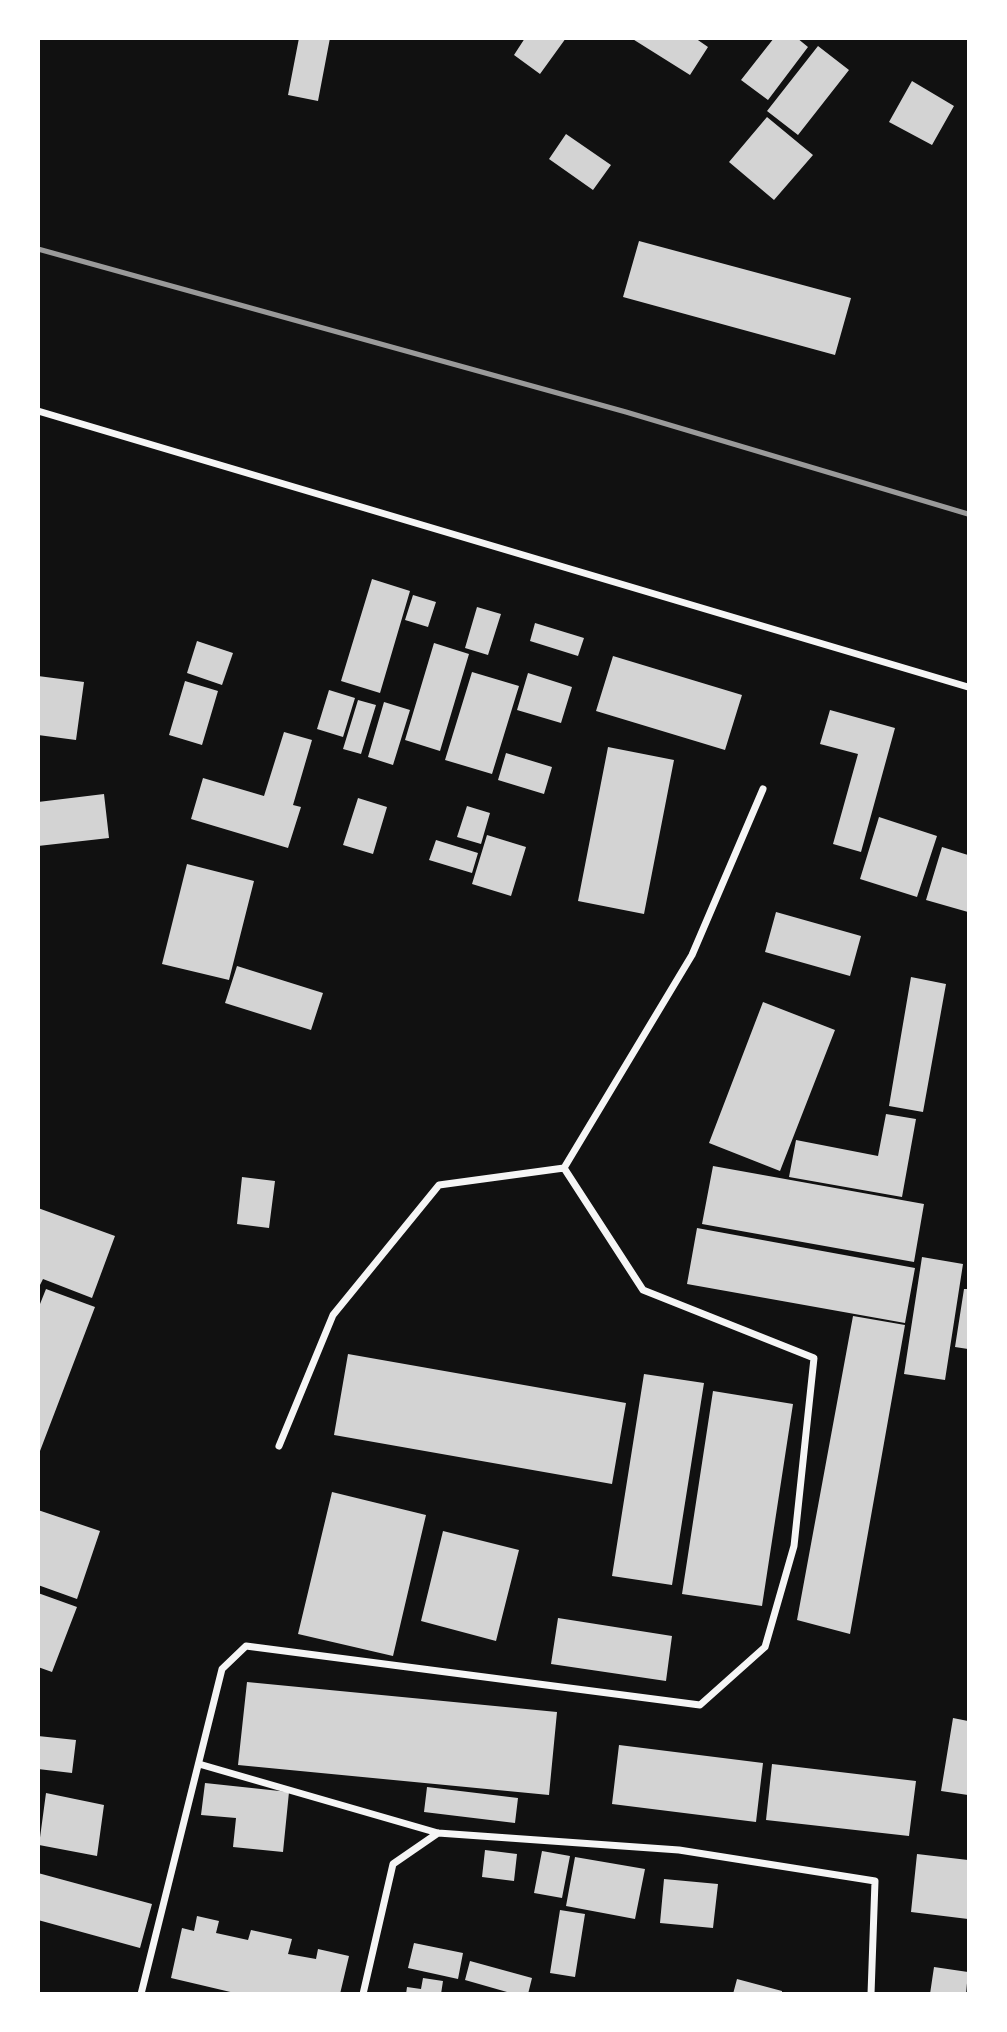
<!DOCTYPE html>
<style>
body{margin:0}
#map{position:relative;width:1007px;height:2032px;overflow:hidden;background:#111;font-family:Raleway,sans-serif}
canvas{display:block}
.frame{position:absolute;inset:0;border:40px solid #fff;pointer-events:none}
</style>
<div id="map">
<canvas width="1007" height="2032"></canvas>
<div class="frame"></div>
</div>
<script>
const ctx = document.querySelector('canvas').getContext('2d');
ctx.lineJoin = 'round';
function paint(path, color) {
  ctx.fillStyle = color;
  ctx.fill(path, 'evenodd');
}
function strokePath(path, color, width, dash) {
  ctx.strokeStyle = color;
  ctx.lineWidth = width;
  ctx.lineCap = dash ? 'butt' : 'round';
  ctx.setLineDash(dash || []);
  ctx.stroke(path);
}
paint(new Path2D(`
 M299,38h31l-12,63 -30,-6z
 M525,38h41l-26,36 -26,-19z
 M631,38h64l13,9 -18,28z
 M774,38h23l11,9 -40,53 -27,-20z
 M818,46l31,24 -51,65 -31,-24z
 M912,81l42,25 -22,39 -43,-23z
 M767,117l46,38 -39,45 -45,-38z
 M566,134l45,31 -18,25 -44,-31z
 M639,241l212,57 -16,57 -212,-58z
 M372,579l38,12 -30,102 -39,-12z
 M413,595l23,7 -8,25 -23,-7z
 M477,607l24,7 -13,41 -23,-7z
 M535,623l49,15 -6,18 -48,-15z
 M197,641l36,12 -11,32 -35,-12z
 M434,643l35,11 -29,97 -35,-11z
 M613,656l129,39 -17,55 -129,-39z
 M472,672l47,14 -27,88 -47,-14z
 M528,673l44,14 -11,36 -44,-13z
 M38,676l46,6 -8,58 -38,-5z
 M185,681l33,10 -16,54 -33,-10z
 M329,690l26,8 -12,39 -26,-8z
 M358,700l18,5 -15,49 -18,-5z
 M384,702l26,8 -17,55 -25,-8z
 M830,710l65,18 -34,124 -28,-8 25,-90 -38,-10z
 M284,732l28,8 -19,65 8,2 -13,41 -97,-29 12,-41 61,18z
 M608,747l66,13 -30,154 -66,-13z
 M506,753l46,14 -8,27 -46,-14z
 M104,794l5,44 -71,8v-44z
 M358,798l29,9 -14,47 -30,-9z
 M467,806l23,7 -9,31 -24,-7z
 M879,817l58,19 -20,61 -57,-18z
 M487,835l39,12 -15,49 -39,-12z
 M436,840l42,13 -6,20 -43,-13z
 M942,847l26,8v57l-42,-12z
 M187,864l67,17 -25,99 -67,-16z
 M776,912l85,24 -11,40 -85,-24z
 M237,966l86,27 -12,37 -86,-27z
 M911,977l35,7 -23,128 -34,-6z
 M763,1002l72,28 -55,141 -71,-28z
 M886,1114l30,5 -14,78 -113,-20 7,-37 82,16z
 M713,1166l211,38 -10,58 -212,-38z
 M242,1177l33,4 -6,47 -32,-4z
 M38,1208l77,28 -23,62 -49,-19 -5,10z
 M697,1228l218,40 -10,55 -218,-39z
 M922,1257l41,7 -18,116 -41,-6z
 M46,1289l49,18 -55,144 -2,-142z
 M964,1289h4v60l-13,-2z
 M853,1316l52,9 -55,309 -53,-14z
 M348,1354l278,49 -14,81 -278,-49z
 M644,1374l60,9 -32,202 -60,-9z
 M713,1391l80,13 -31,202 -80,-12z
 M332,1492l94,23 -33,141 -95,-22z
 M38,1510l62,21 -23,68 -39,-14z
 M443,1531l76,19 -23,91 -75,-20z
 M38,1593l39,14 -25,65 -14,-5z
 M558,1618l114,18 -6,45 -115,-17z
 M247,1682l310,30 -8,83 -311,-30z
 M953,1718l15,3v74l-27,-4z
 M38,1736l38,4 -4,33 -34,-4z
 M619,1745l144,18 -7,59 -144,-18z
 M772,1764l144,17 -7,55 -143,-16z
 M205,1783l84,9 -6,60 -50,-5 3,-29 -35,-3z
 M427,1787l91,11 -3,25 -91,-11z
 M46,1793l58,12 -7,51 -58,-11z
 M485,1850l32,4 -3,27 -32,-4z
 M542,1851l28,5 -8,42 -28,-5z
 M917,1854l51,6v59l-57,-7z
 M575,1857l70,12 -10,50 -69,-13z
 M38,1873l114,31 -12,44 -102,-28z
 M664,1879l54,5 -5,44 -53,-5z
 M560,1910l25,4 -10,63 -25,-4z
 M197,1916l22,5 -3,12 32,7 3,-10 41,9 -4,15 28,5 2,-10 31,7 -9,38h-101l-68,-16 11,-50 12,3z
 M414,1943l49,10 -5,26 -50,-11z
 M470,1961l62,17 -4,16h-14l-49,-14z
 M934,1967l34,5 -2,22h-36z
 M423,1978l20,3 -2,13h-35l1,-7 14,2z
 M737,1979l45,12v3h-49z`), '#d3d3d3');
strokePath(new Path2D(`
 M38,411l930,276
 M279,1446l54,-131 106,-130 125,-17
 M199,1764l239,69 241,17 196,31 -4,113
 M141,1994l81,-325 24,-23 454,59 65,-58 29,-101 20,-188 -171,-68 -79,-122 128,-213 71,-166
 M363,1994l30,-130 45,-31`), '#f5f5f5', 7);
strokePath(new Path2D(`
 M38,249l588,163 342,102`), '#9a9a9a', 5);
</script>
